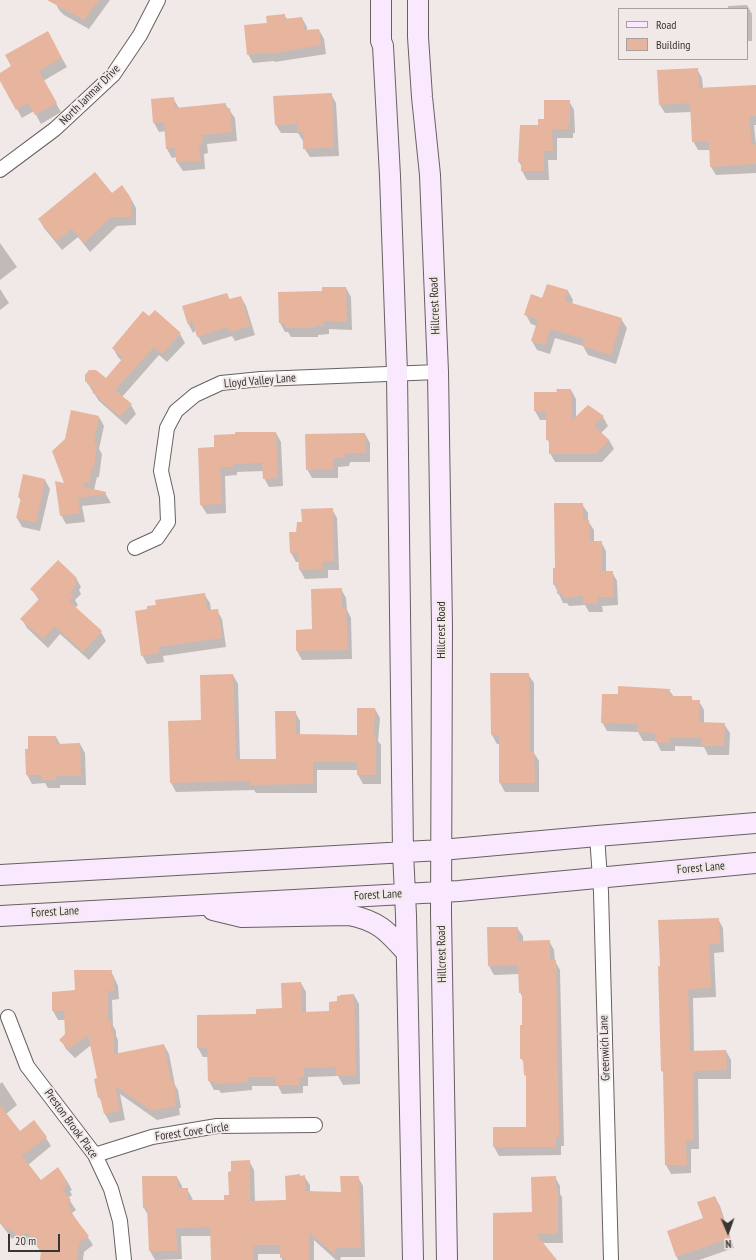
<!DOCTYPE html>
<style>
body{margin:0}
#map{position:relative;width:756px;height:1260px;overflow:hidden;background:#f0e9e7;font-family:"PT Sans Narrow",sans-serif}
canvas{display:block}
.legend{position:absolute;left:618px;top:8px;width:130px;height:52px;box-sizing:border-box;background:#f0e9e7;border:1px solid #a6a19f;margin:0;padding:5px 7px;list-style:none;font-size:12px;color:#383534}
.legend li{display:flex;align-items:center;gap:8px;height:20px}
.legend b{width:20px;border:1px solid #a6a19f}
.north{position:absolute;left:708px;top:1212px;width:40px;height:40px;-webkit-text-stroke:3px #f0e9e7;paint-order:stroke;rotate:178deg;font-size:11px;font-weight:700;line-height:16px;text-align:center;color:#383534}
.north::after{content:'';display:block;margin:auto;width:14px;height:18px;background:#383534;clip-path:polygon(50% 0,100% 100%,50% 72%,0 100%)}
.scale{position:absolute;left:8px;top:1234px;width:52px;height:18px;box-sizing:border-box;border:2px solid #383534;border-top:0;padding-left:5px;font-size:12px;line-height:14px;white-space:nowrap;color:#383534;-webkit-text-stroke:3px #f0e9e7;paint-order:stroke}
</style>
<div id="map">
<canvas width="756" height="1260"></canvas>
<ul class="legend">
<li><b style="height:5px;background:#f9e8fe"></b>Road</li>
<li><b style="height:11px;background:#e7b49d"></b>Building</li>
</ul>
<div class="north">N</div>
<div class="scale">20 m</div>
</div>
<script>
const ctx = document.querySelector('canvas').getContext('2d');
ctx.lineJoin = 'round';
function paint(path, color) {
  ctx.fillStyle = color;
  ctx.fill(path, 'evenodd');
}
function strokePath(path, color, width, dash) {
  ctx.strokeStyle = color;
  ctx.lineWidth = width;
  ctx.lineCap = dash ? 'butt' : 'round';
  ctx.setLineDash(dash || []);
  ctx.stroke(path);
}
function label(font, color, halo, rows, align = 'center') {
  ctx.font = font + ' "PT Sans Narrow",sans-serif';
  ctx.lineWidth = 4;
  ctx.setLineDash([]);
  ctx.textBaseline = 'middle';
  ctx.strokeStyle = halo;
  ctx.fillStyle = color;
  for (const [text, x, y, turn = 0] of rows) {
    ctx.save();
    ctx.translate(x, y);
    ctx.rotate((+turn || 0) * Math.PI / 180);
    ctx.textAlign = isNaN(turn) ? turn : align;
    if (halo) ctx.strokeText(text, 0, 0);
    ctx.fillText(text, 0, 0);
    ctx.restore();
  }
}
paint(new Path2D(`
 M54,0h56l-21,29 -25,-14 -5,-5z
 M747,5l5,9v27h-5v-32h-19v-3z
 M284,15l3,4 15,-1 5,9v4l12,-1 5,9 2,15 -51,8 -1,-1 -21,2 -5,-9 20,-30z
 M47,33l20,34 -24,14 18,31 -20,12 -7,-13 -12,7 -22,-39v-5l13,-7z
 M697,69l5,9 1,10 53,-2v39h-2l2,20v28l-40,2 -5,-8 -1,-17h-12l-5,-9 -1,-29 -27,1 -5,-8z
 M331,94l5,9 3,53 -29,1 -6,-9 -1,-7 -5,-8h-17l-5,-8z
 M173,98l6,10 46,-4 10,14 2,23 -30,3 1,9 -4,1 1,15 -22,2 -6,-9v-5l-5,1 -5,-9 -1,-18 -7,1 -5,-9 -2,-23z
 M569,101l5,9 1,23h-2v5h-16v22h-9l1,20h-22l-5,-9v-4l-3,-5 2,-36h18l6,-6z
 M112,195l19,4 5,9v17l-19,1 -27,26 -12,-15 -16,13 -18,-22 -5,-9z
 M0,243l17,24 -17,13z
 M547,285l21,6 5,9 -1,4 49,15 6,9 -11,36 -28,-9 -5,-9 -28,-8 -5,16 -13,-4 -5,-9 5,-15 -6,-2 -5,-9 17,-16z
 M346,288l5,9 1,33 -23,-1v5l-11,1v2h-27l-3,-5h-3l-5,-9z
 M0,289l9,14 -9,7z
 M227,294l3,6 11,-3 5,9 9,29 -20,6 -3,-5 -29,9 -5,-9 -2,-6 -3,3 -4,-8 -6,-19z
 M149,317l31,17 5,9 -18,19 -8,-7 -37,42 9,8 5,9 -10,11 -27,-24 -13,-20 20,-1 16,-19 -4,-4 -5,-9z
 M571,390l5,9v19l12,-12 15,11 5,9 -7,7 8,7 5,9 -12,13h-47l-5,-9v-9l-3,-5v-19h-7l-5,-9 23,-18z
 M99,417l5,9 -5,23 3,5 -3,23h-2l-3,13 11,3 6,10 -29,3 3,16 -19,2 -5,-9 5,-31z
 M276,433l5,9 2,44 -14,1 -5,-9 -1,-7 -26,1v3l-12,1 1,37 -19,1 -6,-9 14,-57z
 M365,434l5,9v19h-20l-1,4 -11,1v11h-26l-5,-9z
 M45,480l5,9 -10,42 -18,-4 -5,-9 4,-17 -2,-4z
 M582,504l6,9v8l6,9v12h7l5,9v21h6l5,9 1,24 -16,1 1,6h-14l-4,-7 -16,1 -2,-3h-4l-9,-19 3,-15z
 M332,509l5,9 2,52h-11v8l-23,1 -5,-9 -1,-8h-3l-5,-9 5,-20z
 M76,578l5,9 -2,3 2,4 -6,6 3,5 -3,3 26,24 5,9 -17,19 -29,-26 -12,14 -21,-20 -5,-9 17,-19 -7,-10z
 M341,589l5,9 1,12 4,8 1,41 -50,1 -5,-9v-20l16,-1z
 M204,594l6,9 1,8 6,-1 5,9 4,28 -63,9 1,6 -17,2 -5,-9 6,-45z
 M528,674l6,9v70l5,8v31h-34l-5,-9v-39h-3l-5,-9z
 M233,675l5,9 2,76h37l18,-48 5,9v14l58,1 17,-27 5,9 -2,23 3,4v39h-18l-5,-9v-5h-41v23h-61l-2,-3 -78,2 -5,-9 -2,-61 33,-1z
 M669,690l5,7h17l2,4h6l5,9v13l20,1 6,9 -1,22h-21l-4,-8 -29,-1v5h-14l-5,-10h-13l-5,-9 -31,-1 -5,-9 17,-27z
 M56,737l4,7h20l5,9 1,32h-26v3h-12l-3,-5 -13,1 -5,-9z
 M718,919l5,9 1,24 -10,1 2,44 -23,1 1,54 32,-1 5,9v19h-33l1,70h-8v24l-20,1 -5,-9 -2,-91 -2,-3 -1,-104z
 M517,928l6,8v5h26l5,9 1,11 5,9 4,176h-3v9l-62,1 -5,-9v-19h34l-1,-50 -2,-3v-11l-4,-6 2,-32v-28l-3,-6 -1,-18 -25,1 -5,-9z
 M111,971l7,15 1,13 -7,1 1,26 3,5v5l2,4v14l46,-9 5,9 6,31 3,5 3,18h-2l1,7 -23,5 -37,-26 5,26 -15,3 -5,-9 -2,-9 -4,-8 -1,-18 -7,-34 -16,13 -9,-9 -5,-9 5,-6 -1,-14h-7l-5,-9 23,-20z
 M301,983l5,9v21l24,-1 8,-10 16,-7 5,9 1,80 -17,1 -5,-9 -30,1v9h-5v7l-21,1 -4,-8h-26v4l-31,3 -2,-3h-5l-5,-9 -1,-24h-5l-5,-9v-32l59,-1 26,-6z
 M2,1082l15,23 -11,9 14,18 26,6 5,8 -23,19 13,16h26l5,9 -2,1 2,4 -4,3 8,12 -4,3 21,32 -9,7 -1,8h-42l1,-7 -10,-13 -8,7 -8,-11 -4,3 -12,-16v-139z
 M249,1161l5,9 1,32 32,-1 12,-26 1,2 4,-1 6,9v7l32,1 16,-16 5,9 2,71h-24l-1,3h-4l-22,-20v20h-32l-1,-6h-23v6h-46v-24h-31l1,23 -27,1 -5,-9 -2,-36 -4,-7 33,-31 5,9v3h5l5,9 1,3h32l5,-5z
 M555,1177l5,9v8l2,3 1,46h-21l14,17h-61l38,-47z
 M715,1197l5,9 14,42 -35,12h-21l-10,-28 36,-13z`), '#0003');
paint(new Path2D(`
 M47,0h52l-15,20z
 M285,14v5l17,-2 2,13 15,-1 2,16 -52,9v-2l-22,3 -3,-30 23,-2 -1,-7z
 M48,31l14,27 -23,13 18,32 -22,12 -7,-12 -12,7 -16,-29v-8l11,-7 -6,-11z
 M698,68l1,20 57,-3v31h-7l3,29 4,-1v20l-46,3 -1,-26 -17,1 -2,-39 -31,2 -2,-35z
 M332,93l2,54 -31,2v-17h-6v-8l-22,1 -2,-29z
 M174,97l1,11 51,-5v6l4,-1 2,24 -30,3 1,9 -4,1 2,16 -25,1 -1,-14 -9,1 -2,-27 -11,1 -2,-24z
 M544,100h26v24h-2l1,5h-17l1,22h-9v20h-23v-9h-3l2,-37h18v-6h6z
 M95,172l17,21 10,-8 9,13v19h-20l-27,26 -12,-14 -16,12 -18,-22z
 M547,284l21,6 -3,11 57,17 -11,37 -29,-9 2,-7 -34,-10 -5,16 -14,-4 7,-22 -14,-4 7,-21 11,4z
 M322,287h24l1,35 -23,-1v5h-10v2h-29v-5h-6l-1,-31 44,-1z
 M227,293l2,6 12,-3 9,30 -21,6 -2,-5 -30,10 -5,-17 -4,5 -6,-19z
 M155,310l26,23 -19,21 -8,-7 -39,43 17,14 -12,13 -28,-25 3,-2 -10,-9v-6l4,-5h7l10,8 17,-20 -11,-10 31,-37 6,5z
 M556,389h15l1,31 16,-15 16,11 -10,9 15,15 -13,14h-47v-14h-3v-29h-12v-19h23z
 M71,410l28,6 -5,27 3,1 -3,25 -2,-1 -3,15 -6,-1 1,5 22,5v2l-28,4 2,15 -20,3 -5,-35 9,2 -12,-32 13,-12z
 M235,432h41l2,46 -15,1 -1,-16 -29,1v3h-13l2,37 -22,1 -2,-57 16,-1v-12l21,-1z
 M365,433l1,20h-21v5h-12v11l-27,1 -1,-36z
 M23,474l22,5 -9,44 -20,-5 5,-20 -3,-1z
 M554,503h29v17h6l1,21h12v30h11v26h-15v6l-15,1v-8l-20,2v-4h-6v-10l-4,1v-17h2z
 M333,508l1,53h-11v8l-24,1 -1,-17h-8l-1,-21h7l1,-10h5l-1,-13z
 M58,560l19,18 -3,3 3,3 -7,8 4,4 -5,5 33,30 -19,21 -28,-26 -12,13 -23,-20 20,-21 -10,-9z
 M342,588v20h4l2,42 -52,1v-21l16,-1 -1,-40z
 M205,593l2,17 11,-1 4,29 -64,9 1,6 -18,3 -6,-45 12,-2v-3l9,-1 -1,-5z
 M490,673h39l1,78h4l1,32h-36v-48h-8z
 M233,674l3,85h40l-1,-48h21v23l61,1v-27h18l-1,27h2v40h-19v-13h-44v22l-63,1v-4l-80,2 -2,-62 33,-1 -1,-45z
 M618,686l52,3v7h22l-1,4h9l-1,22 26,1 -1,23h-22v-8h-32v5l-15,-1v-9l-18,-1v-8l-36,-1 1,-29h16z
 M28,736h28v8l24,-1 1,33h-25v4h-14v-5h-16l-1,-26h3z
 M719,918l1,26h-11l2,44 -23,1 2,62 36,-1 1,20 -34,1 1,69 -8,1 1,24h-22l-2,-94h-2l-3,-105h2l-2,-46z
 M487,927h31v14l32,-1v20h6l3,177h-3v10h-63v-20h33v-52h-2l-1,-16h-3v-34h2v-32h-3l-1,-28 -30,1z
 M74,970h38l-1,6h3v15h-6v30h3v9h2l1,24 50,-10 7,37 2,-1 4,19 -3,1 2,6 -24,5 -37,-25 5,25 -16,3 -4,-17 -2,1 -4,-19 3,-1 -9,-43 -19,14 -10,-9 6,-6 -1,-23h-12v-19l23,-2z
 M301,982l1,30 27,-1v-9l8,-1v-5h3v-1l14,-1 2,81 -20,1v-9l-32,1v9h-5v8h-23v-8h-28v5l-33,2v-3h-7l-1,-33h-10v-33l59,-1v-5l26,-1 -1,-25z
 M0,1105l20,26 14,-11 13,17 -25,19 19,24 17,-13 9,14 -2,1 3,3 -6,4 9,11 -4,4 6,8 -2,1 18,23 -10,7 -2,17h-37l1,-9 -14,-19 -9,6 -8,-10 -4,2 -6,-8z
 M250,1160v41l36,-1 -1,-24 15,-2v2l5,-1v16l36,1 -1,-16h19l2,72h-25l-2,6 -25,-22v28h-23v-2h-6v-13h-27v15h-42l-1,-33 -34,1 1,23h-28l-2,-43h-4l-1,-32h35l1,12h10v12h36v-5h5l-1,-23 3,-1v-10z
 M556,1176v11h2v47h-22l21,26h-64v-47l39,-1 -1,-35z
 M715,1196l15,42 -54,19 -9,-26 36,-13 -6,-16z`), '#e7b49d');
const minor = new Path2D(`
 M0,170l55,-41 58,-54 27,-40 18,-35
 M135,548l22,-10 11,-16 -1,-25 -6,-26 6,-43 9,-17 19,-16 26,-12 40,-4 177,-7
 M597,836l4,56 10,368
 M8,1017l19,49 68,89 16,34 9,32 4,39
 M95,1155l57,-18 65,-11 98,-1`);
const secondary = new Path2D(`
 M381,0v41l2,5 7,130 7,197 6,479 3,63 7,345
 M418,0v37l4,60 8,78 8,197 4,254 -1,288 6,346
 M0,875l441,-25 156,-14 159,-13
 M213,910l29,7 107,-2c30,6 38,16 58,38
 M0,916l459,-25 297,-28`);
strokePath(minor, '#67615f', 16);
strokePath(secondary, '#67615f', 22);
strokePath(minor, '#fff', 14);
strokePath(secondary, '#f9e8fe', 20);
label('12px', '#383534', '#f0e9e7', [
 ["North Janmar Drive",90,95,-45],
 ["Hillcrest Road",435,306,-92],
 ["Lloyd Valley Lane",260,381,-5],
 ["Hillcrest Road",442,630,-90],
 ["Forest Lane",701,868,-5],
 ["Forest Lane",378,895,-3],
 ["Forest Lane",55,912,-3],
 ["Hillcrest Road",442,954,-91],
 ["Greenwich Lane",605,1048,-92],
 ["Preston Brook Place",71,1124,54],
 ["Forest Cove Circle",192,1132,-8]
]);
</script>
